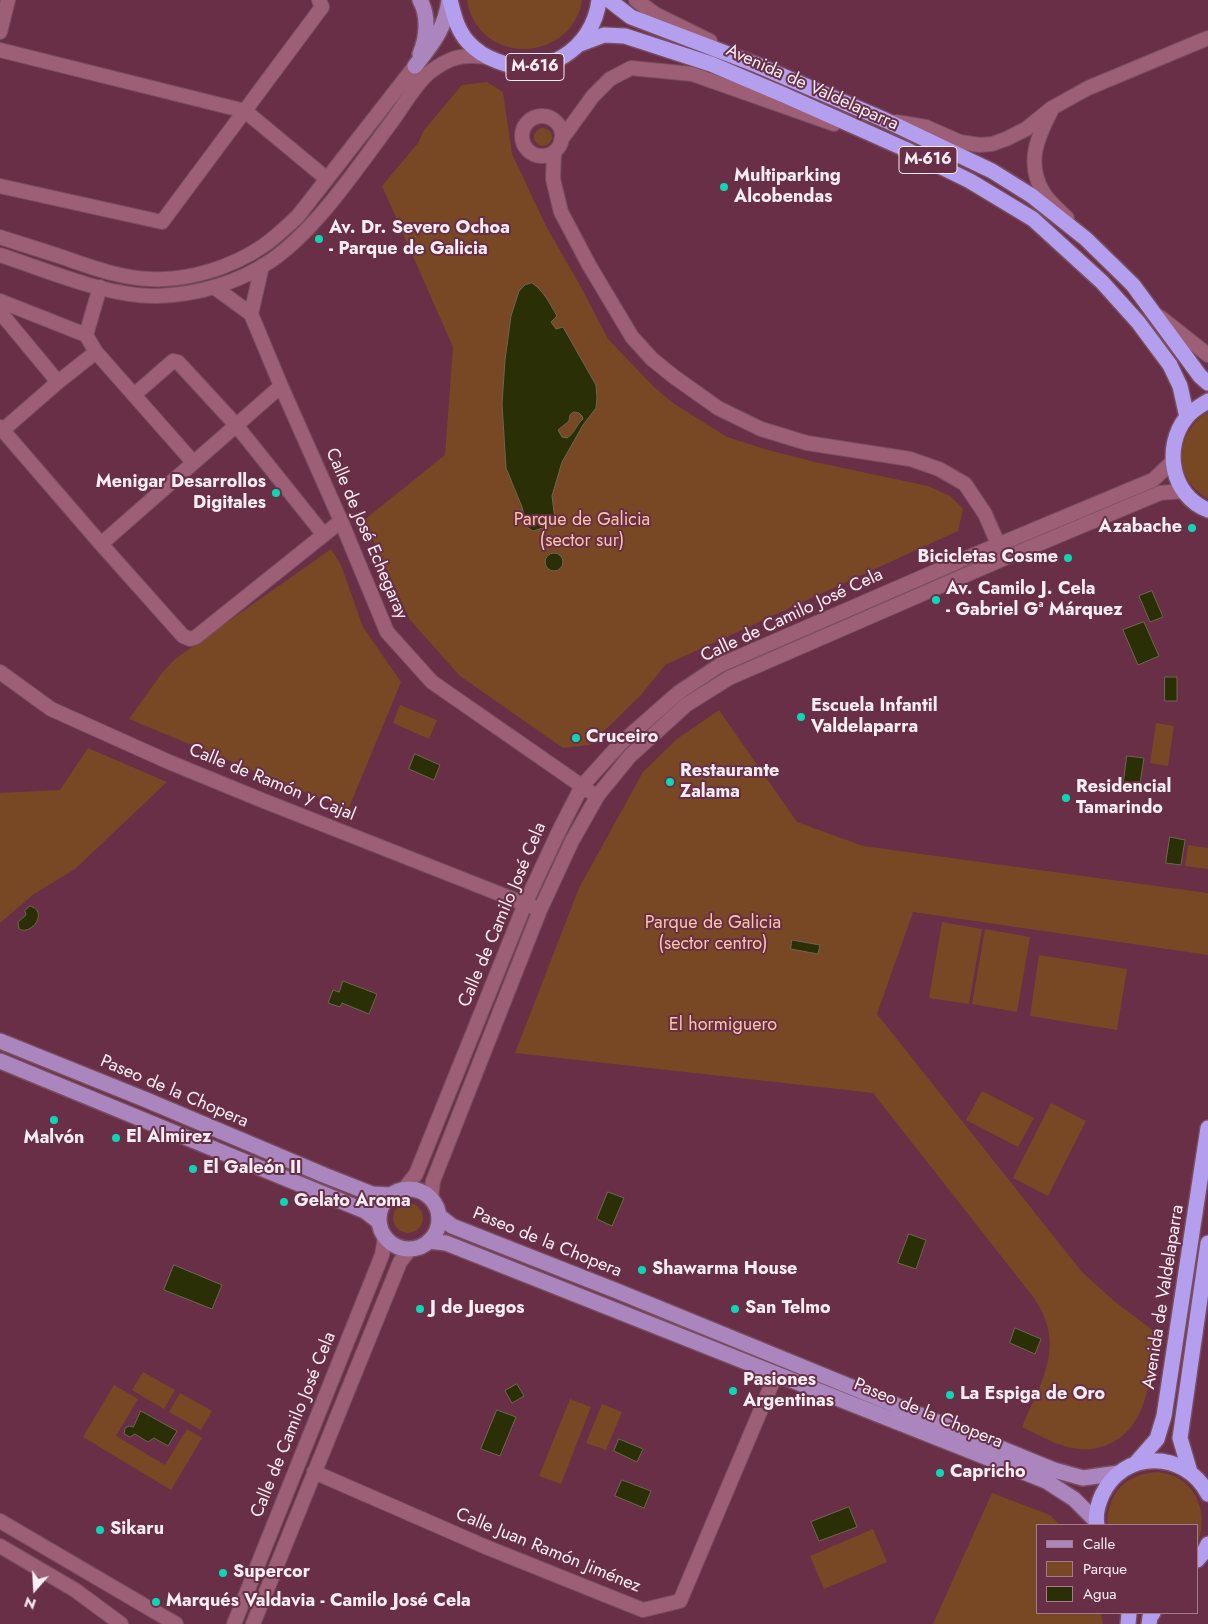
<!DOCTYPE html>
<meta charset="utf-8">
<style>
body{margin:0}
#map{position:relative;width:1208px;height:1624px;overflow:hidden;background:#682f47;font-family:Jost,sans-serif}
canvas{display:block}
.legend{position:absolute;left:1036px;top:1524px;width:162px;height:90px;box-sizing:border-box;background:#682f47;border:1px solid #a47b8c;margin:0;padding:6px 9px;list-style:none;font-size:15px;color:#fdeef3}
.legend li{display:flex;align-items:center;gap:10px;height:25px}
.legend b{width:25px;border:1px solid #a47b8c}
.north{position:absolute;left:10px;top:1564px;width:50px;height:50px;-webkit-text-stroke:4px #682f47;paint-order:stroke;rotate:199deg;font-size:14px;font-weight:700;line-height:20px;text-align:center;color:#fdeef3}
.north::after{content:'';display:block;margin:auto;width:18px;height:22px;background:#fdeef3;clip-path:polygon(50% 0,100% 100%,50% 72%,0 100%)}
</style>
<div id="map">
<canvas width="1208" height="1624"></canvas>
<ul class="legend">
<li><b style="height:6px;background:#ab85be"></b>Calle</li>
<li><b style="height:14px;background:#774823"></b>Parque</li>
<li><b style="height:14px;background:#2b2f06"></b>Agua</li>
</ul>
<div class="north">N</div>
</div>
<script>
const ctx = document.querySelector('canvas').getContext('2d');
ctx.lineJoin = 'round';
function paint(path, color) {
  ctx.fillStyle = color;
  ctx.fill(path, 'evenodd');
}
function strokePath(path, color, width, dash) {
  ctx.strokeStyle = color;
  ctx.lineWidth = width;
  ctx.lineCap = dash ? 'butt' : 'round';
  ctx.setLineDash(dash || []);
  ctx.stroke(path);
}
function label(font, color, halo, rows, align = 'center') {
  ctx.font = font + ' Jost,sans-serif';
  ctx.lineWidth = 4;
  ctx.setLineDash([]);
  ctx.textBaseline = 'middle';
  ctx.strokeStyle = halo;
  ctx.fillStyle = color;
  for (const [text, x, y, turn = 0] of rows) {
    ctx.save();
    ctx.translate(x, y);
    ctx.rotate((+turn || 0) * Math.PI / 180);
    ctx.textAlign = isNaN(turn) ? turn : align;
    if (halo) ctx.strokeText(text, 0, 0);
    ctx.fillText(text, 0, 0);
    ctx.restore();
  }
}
paint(new Path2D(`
 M467,0h115c-1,10 -6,20 -12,28 -23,27 -68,29 -91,0 -6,-8 -11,-18 -12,-28z
 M487,82l16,10 9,62 34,72 35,61 27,52 46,48 19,16 54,34 41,13 47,12 113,24 22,10 13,13 -5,22 -293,134 -24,30 -51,50 -27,3 -103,-72 -50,-56 -46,-100 81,-65 8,-108 -71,-161 36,-43 6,-13 38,-45z
 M534 137a9 9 0 1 1 18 0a9 9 0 1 1-18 0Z
 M1208,412v87c-8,-5 -15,-11 -20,-19 -13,-23 -4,-55 20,-68z
 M331,549l10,16 22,62 38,55 -53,128 -219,-91 33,-46 13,-14z
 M400,705l37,15 -8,19 -36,-16z
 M719,710l78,112 66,24 345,47v62l-295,-43 -36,102 205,258 32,29 41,31c-5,38 -4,90 -42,110 -11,6 -21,8 -33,7 -20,-1 -40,-14 -58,-22 14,-34 38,-71 23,-108 -2,-7 -7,-14 -11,-21l-161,-205 -358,-40 64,-165 64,-116 34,-33z
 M1156,723l18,3 -6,40 -18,-3z
 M88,748l79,34 -92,87 -41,25 -34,29v-130l60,-3z
 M1188,845l20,3v21l-23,-3z
 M942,922l40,7 -13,75 -40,-6z
 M985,929l45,8 -13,75 -45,-8z
 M1039,955l88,14 -10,61 -87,-14z
 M982,1091l52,27 -16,29 -52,-27z
 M1051,1103l35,18 -38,75 -35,-18z
 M393 1218a15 15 0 1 1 30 0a15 15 0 1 1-30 0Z
 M143,1372l32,18 -11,19 -32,-19z
 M114,1385l24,14 -22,37 49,29 22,-36 15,9 -31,52 -88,-53z
 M180,1393l32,18 -11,19 -32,-18z
 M570,1399l21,8 -30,77 -22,-8z
 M602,1404l20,8 -16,38 -20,-7z
 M1158,1472c6,1 11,2 16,4 26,12 34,43 23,68v-19h-90c1,-33 18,-51 51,-53z
 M992,1493l58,22 10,10h-23v88h64l2,11h-170z
 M873,1529l14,33 -63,27 -14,-33z`), '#774823');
const water = new Path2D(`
 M532,283c12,8 18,21 25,33l-6,6 5,7 7,-2 33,58 1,13 -1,10 -13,17 -21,37 -10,34 3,24 -3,5 -19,6 -6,-4 -5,-20 -16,-39 -4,-64 3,-44 6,-44 8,-25 6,-6zM574,412l5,1 3,3 1,3c-7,6 -8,14 -16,19l-5,-1 -4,-7 11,-9 1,-6z
 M545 562a9 9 0 1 1 18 0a9 9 0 1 1-18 0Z
 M1152,591l11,26 -13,5 -11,-26z
 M1144,622l15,34 -21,9 -15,-35z
 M1165,677h12v24h-12z
 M415,754l25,11 -6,15 -25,-11z
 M1127,756l17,2 -5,32 -16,-2z
 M1170,837l15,3 -4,25 -15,-2z
 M30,906c19,5 2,30 -11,23l-1,-7 8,-7 -1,-4z
 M792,940l28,5 -2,9 -27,-5z
 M343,981l34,13 -8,20 -27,-11 -2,4 -12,-4 5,-13 6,2z
 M608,1192l16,6 -12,28 -15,-7z
 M909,1234l17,6 -10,29 -18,-6z
 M174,1265l48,20 -10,24 -48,-19z
 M1015,1328l26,11 -6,15 -25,-11z
 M517,1384l7,12 -12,7 -7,-12z
 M497,1410l19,7 -16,39 -19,-7z
 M141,1411l36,20 -9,15 -14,-8 -6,4 -13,-8 -5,3 -6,-3 1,-6 4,-2 4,1z
 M619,1439l24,10 -6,13 -23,-11z
 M622,1480l29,11 -7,17 -29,-12z
 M849,1507l8,20 -38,14 -8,-19z`);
paint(water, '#2b2f06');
strokePath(water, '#6a684d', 1);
const minor = new Path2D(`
 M636,0l19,14 55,27
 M0,32l8,-32
 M0,50l245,61 82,68
 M1051,111c-14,27 -25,52 -8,81 6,10 16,18 24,26
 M522 136a20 20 0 1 1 40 0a20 20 0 1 1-40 0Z
 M896,122l30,5 34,15 19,3 13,-1 14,-5 20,-10 26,-21 36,-20 120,-50
 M561,140l32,-44 17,-17 21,-11 61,6 142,50
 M554,152l-1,27 8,33 28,53 43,72 20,22 21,17 45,32 43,21 46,14 103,16 29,10 26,15 20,30 17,39
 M0,186l162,36 160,-215 -3,-7
 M0,237c21,7 41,13 62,20 29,10 58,21 89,22 38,2 81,-12 112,-33 13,-9 24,-20 35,-30l117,-150
 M0,255c47,15 107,42 157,41 39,-1 82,-13 115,-36 46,-32 87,-95 121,-140 10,-14 24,-38 37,-48 20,-15 32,-18 56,-15
 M214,287l37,27
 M0,301l86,34 10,17 97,110
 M0,312l58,70
 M251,314l30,72 60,135 46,111 45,50 157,109
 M251,314l11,-48
 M1160,317l48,38
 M86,335l14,-48
 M134,395l39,-34 5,1 58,63 88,110
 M0,427l101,117 82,92 7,3 6,-2 145,-116
 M3,430l55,-48 38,-30
 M101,544l180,-158
 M0,672l51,37 118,53 95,39 269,106
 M404,1189l12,-15 109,-270 33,-71 24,-47 38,-42 58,-51 42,-28 244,-106 189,-79 19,-18
 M431,1199l2,-18 107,-271 32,-69 26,-46 32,-39 56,-51 43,-27 276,-120 155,-65 23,-2
 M314,1472l172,75 157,63 37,-9 96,-227
 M0,1521l176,103
 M0,1546l75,44 46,34
 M234,1624l148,-369 3,-18
 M253,1624l147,-362 10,-13`);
const major = new Path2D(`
 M420,0c9,16 7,38 0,54
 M415,66c18,-23 30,-37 34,-66
 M0,1041l144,58 180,76 48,19 18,1
 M0,1061l365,150 13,10
 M379 1219a30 30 0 1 1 60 0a30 30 0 1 1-60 0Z
 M439,1216l13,10 165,65 437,179 29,8 36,-5
 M429,1241l17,2 600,238 28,18 22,22`);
const highway = new Path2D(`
 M450,0c4,15 7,30 18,42 8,9 18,15 29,19 47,19 96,-11 102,-61
 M609,0l22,17 126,48 128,55 107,51 40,25 54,43 47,46 67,91 8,7
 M580,44l24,-9 21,1 86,28 73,31 121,54 65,32 63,38 69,63 36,40 32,43 10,21 7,31
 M1208,401c-8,5 -16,9 -22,17 -23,29 -15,78 22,92
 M1136,1463l21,-24 7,-23 44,-288
 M1190,1472l-10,-34 28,-195
 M1097,1525c-2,-10 1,-21 5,-30 21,-46 83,-45 106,-1
 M1197,1560l7,-8 4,-8
 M1128,1624l1,-11
 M1149,1624l1,-7 3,-4`);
strokePath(minor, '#794d60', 16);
strokePath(major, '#794d60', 18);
strokePath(highway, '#794d60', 18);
strokePath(minor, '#9d5f76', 14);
strokePath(major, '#ab85be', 15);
strokePath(highway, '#b49eee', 15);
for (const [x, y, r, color] of [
 [724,187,5,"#10d5b4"],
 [319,239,5,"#10d5b4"],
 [276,493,5,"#10d5b4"],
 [1192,528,5,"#10d5b4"],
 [1068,558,5,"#10d5b4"],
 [936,600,5,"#10d5b4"],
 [801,717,5,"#10d5b4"],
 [576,738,5,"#10d5b4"],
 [670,782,5,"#10d5b4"],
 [1066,798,5,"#10d5b4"],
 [54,1120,5,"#10d5b4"],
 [116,1138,5,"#10d5b4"],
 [193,1169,5,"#10d5b4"],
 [284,1202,5,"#10d5b4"],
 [642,1270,5,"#10d5b4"],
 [420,1309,5,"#10d5b4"],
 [735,1309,5,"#10d5b4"],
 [733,1391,5,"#10d5b4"],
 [950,1395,5,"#10d5b4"],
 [940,1473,5,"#10d5b4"],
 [100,1530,5,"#10d5b4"],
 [223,1573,5,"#10d5b4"],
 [156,1602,5,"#10d5b4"]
]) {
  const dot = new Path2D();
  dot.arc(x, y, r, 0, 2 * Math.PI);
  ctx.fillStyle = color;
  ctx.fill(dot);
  strokePath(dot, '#682f47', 2);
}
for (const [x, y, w] of [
 [535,67,58],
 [928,160,58]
]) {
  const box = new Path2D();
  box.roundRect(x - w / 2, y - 13.5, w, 27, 4);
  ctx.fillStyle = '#682f47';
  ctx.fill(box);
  strokePath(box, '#fdeef3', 1);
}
label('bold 16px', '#fdeef3', null, [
 ["M-616",535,67],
 ["M-616",928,160]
]);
label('18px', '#fdeef3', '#682f47', [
 ["Avenida de Valdelaparra",812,88,24],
 ["Calle de José Echegaray",366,534,67],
 ["Calle de Camilo José Cela",792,616,-25],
 ["Calle de Ramón y Cajal",272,783,22],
 ["Calle de Camilo José Cela",503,915,-67],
 ["Paseo de la Chopera",174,1092,23],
 ["Paseo de la Chopera",547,1243,22],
 ["Avenida de Valdelaparra",1164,1297,-81],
 ["Paseo de la Chopera",928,1414,22],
 ["Calle de Camilo José Cela",294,1425,-68],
 ["Calle Juan Ramón Jiménez",548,1551,22]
]);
label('bold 18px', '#fdeef3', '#682f47', [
 ["Multiparking",734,177],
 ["Alcobendas",734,198],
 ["Av. Dr. Severo Ochoa",329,229],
 ["- Parque de Galicia",329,250],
 ["Menigar Desarrollos",266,483,"right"],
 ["Digitales",266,504,"right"],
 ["Azabache",1182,528,"right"],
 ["Bicicletas Cosme",1058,558,"right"],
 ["Av. Camilo J. Cela",946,590],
 ["- Gabriel Gª Márquez",946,611],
 ["Escuela Infantil",811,707],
 ["Valdelaparra",811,728],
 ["Cruceiro",586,738],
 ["Restaurante",680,772],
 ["Zalama",680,793],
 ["Residencial",1076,788],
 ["Tamarindo",1076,809],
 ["El Almirez",126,1138],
 ["Malvón",54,1139,"center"],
 ["El Galeón II",203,1169],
 ["Gelato Aroma",294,1202],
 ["Shawarma House",652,1270],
 ["J de Juegos",430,1309],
 ["San Telmo",745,1309],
 ["Pasiones",743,1381],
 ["Argentinas",743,1402],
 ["La Espiga de Oro",960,1395],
 ["Capricho",950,1473],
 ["Sikaru",110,1530],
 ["Supercor",233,1573],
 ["Marqués Valdavia - Camilo José Cela",166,1602]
], 'left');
label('18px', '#fbc6a1', '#682f47', [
 ["Parque de Galicia",582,521],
 ["(sector sur)",582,542],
 ["Parque de Galicia",713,924],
 ["(sector centro)",713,945],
 ["El hormiguero",723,1026]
]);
</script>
